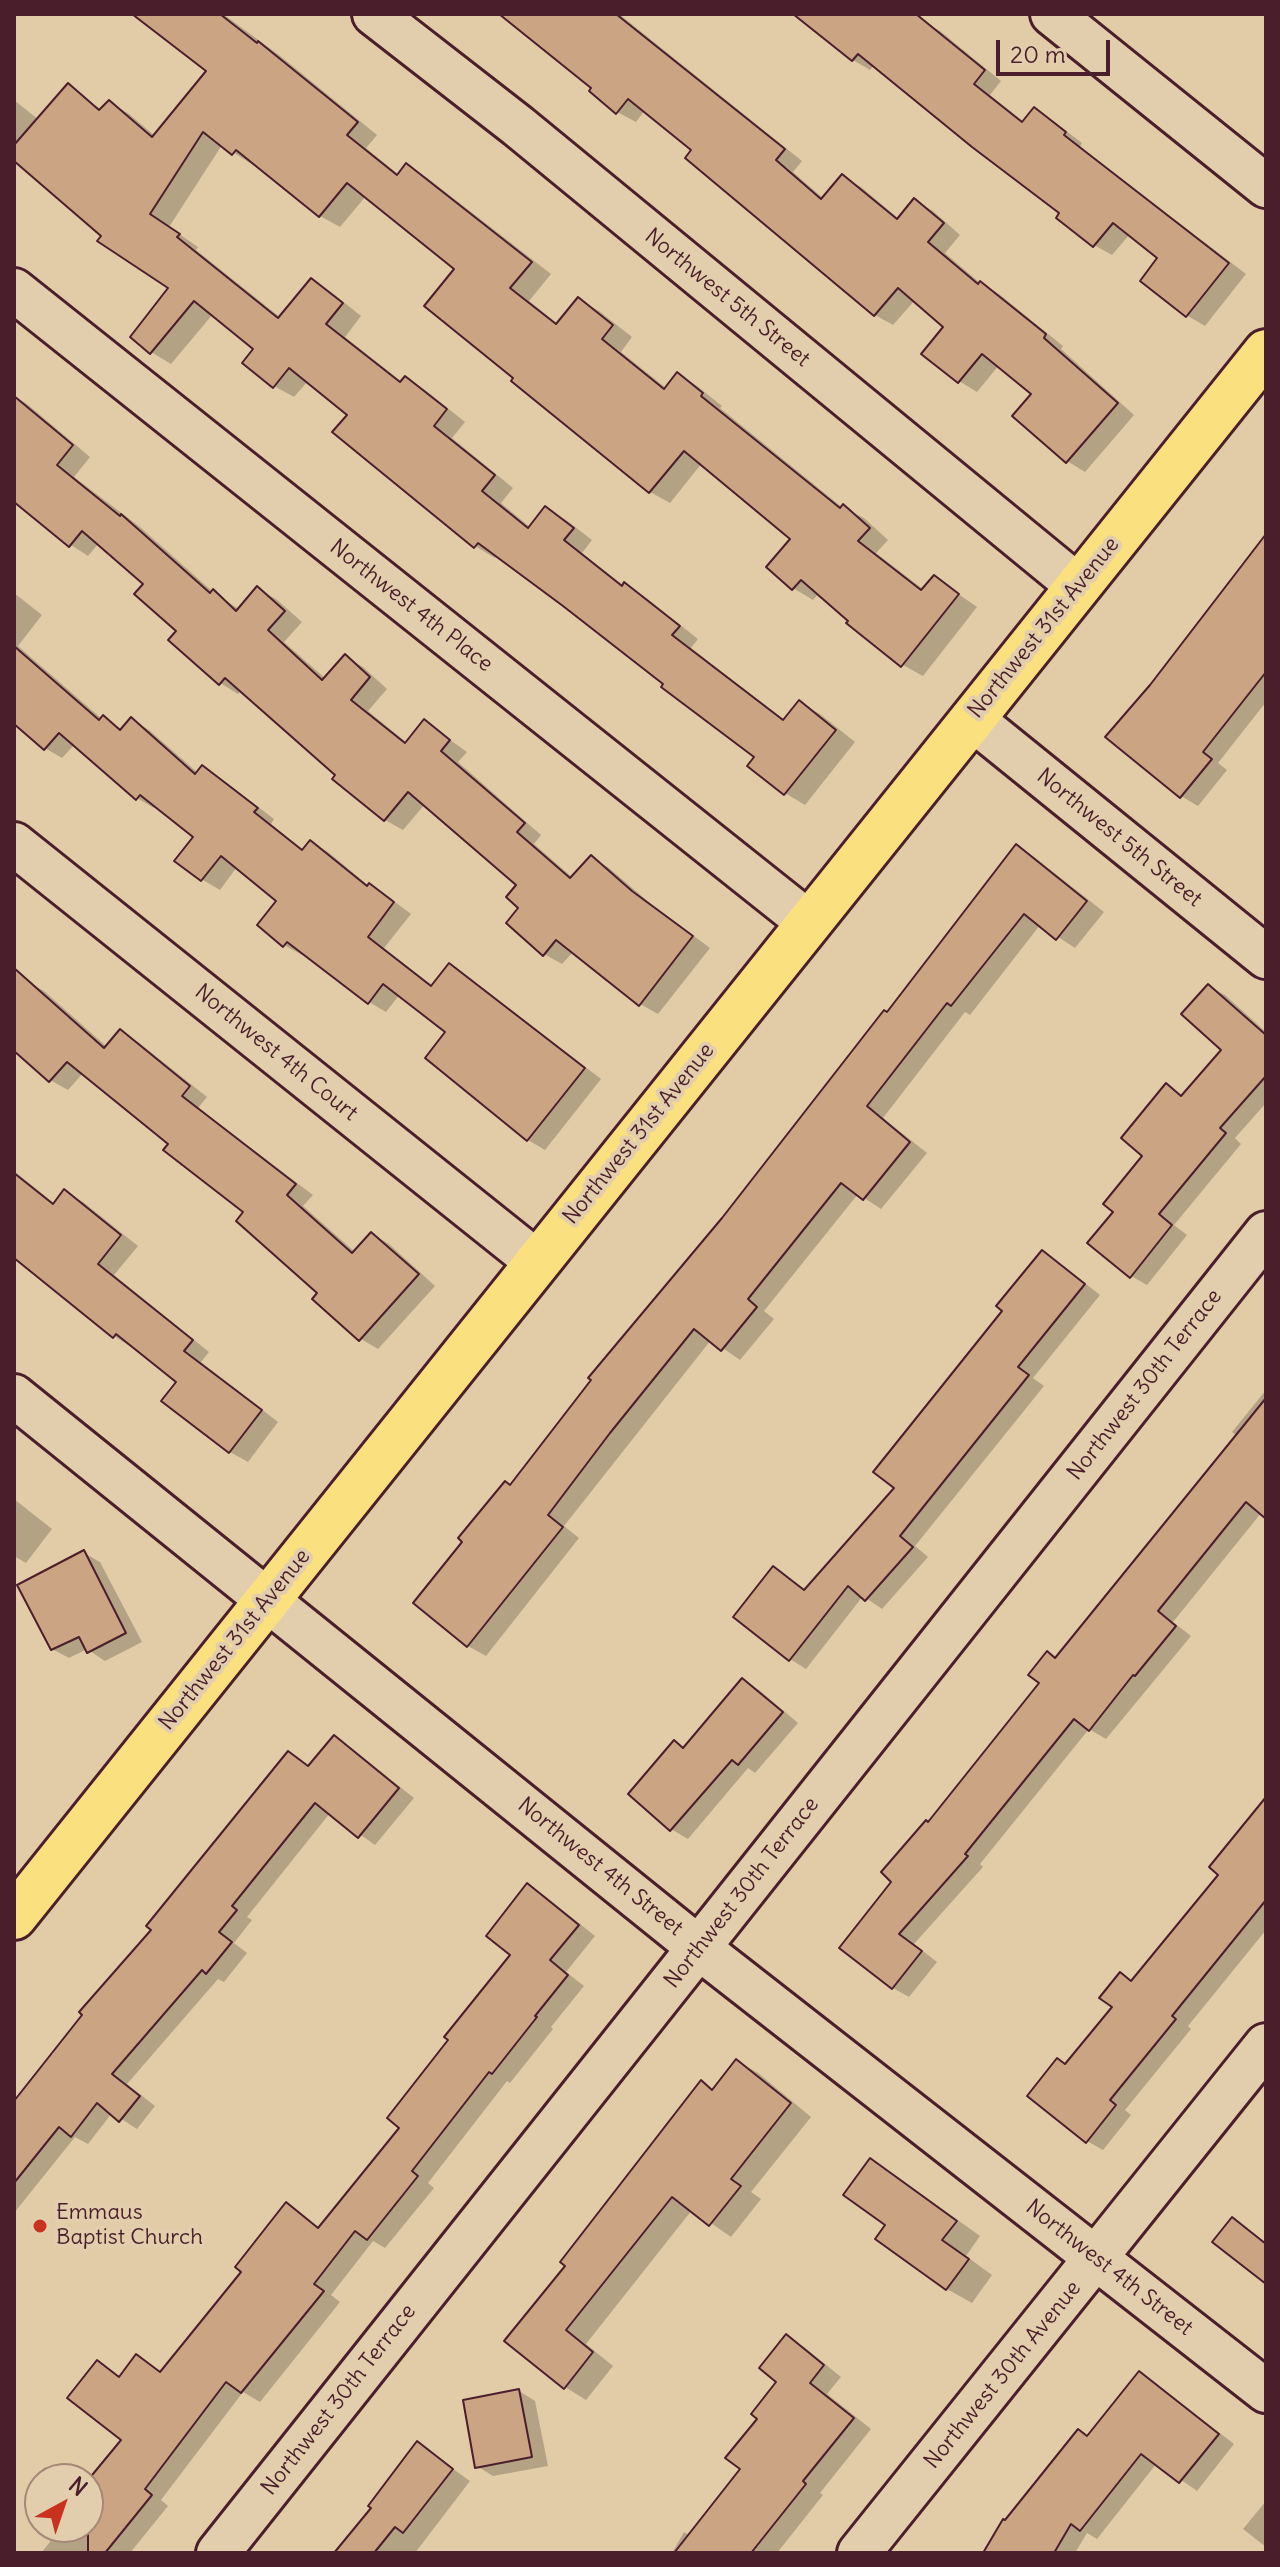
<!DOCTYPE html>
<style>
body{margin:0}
#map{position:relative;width:1280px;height:2567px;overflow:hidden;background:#e2cba7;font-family:Delius,sans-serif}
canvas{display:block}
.frame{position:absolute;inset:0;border:16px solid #4a1f2b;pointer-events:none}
.north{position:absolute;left:24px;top:2463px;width:80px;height:80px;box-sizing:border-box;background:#e2ceac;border:2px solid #a58878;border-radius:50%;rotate:40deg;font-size:22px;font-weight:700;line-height:32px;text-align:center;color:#4a1f2b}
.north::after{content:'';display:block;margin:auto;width:28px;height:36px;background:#c8321e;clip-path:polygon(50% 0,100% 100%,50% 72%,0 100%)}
.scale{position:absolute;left:996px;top:40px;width:114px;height:36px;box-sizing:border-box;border:4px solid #4a1f2b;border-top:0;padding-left:10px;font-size:24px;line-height:28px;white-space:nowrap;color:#4a1f2b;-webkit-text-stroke:6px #e2ceac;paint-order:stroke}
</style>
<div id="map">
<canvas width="1280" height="2567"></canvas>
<div class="frame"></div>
<div class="north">N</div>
<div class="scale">20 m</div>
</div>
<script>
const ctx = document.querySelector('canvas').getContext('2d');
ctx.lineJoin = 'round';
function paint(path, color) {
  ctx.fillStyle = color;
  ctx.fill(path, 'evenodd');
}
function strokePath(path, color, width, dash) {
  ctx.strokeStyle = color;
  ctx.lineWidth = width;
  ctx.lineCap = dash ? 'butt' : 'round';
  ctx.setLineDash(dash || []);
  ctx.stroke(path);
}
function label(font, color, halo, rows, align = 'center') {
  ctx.font = font + ' Delius,sans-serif';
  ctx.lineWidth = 8;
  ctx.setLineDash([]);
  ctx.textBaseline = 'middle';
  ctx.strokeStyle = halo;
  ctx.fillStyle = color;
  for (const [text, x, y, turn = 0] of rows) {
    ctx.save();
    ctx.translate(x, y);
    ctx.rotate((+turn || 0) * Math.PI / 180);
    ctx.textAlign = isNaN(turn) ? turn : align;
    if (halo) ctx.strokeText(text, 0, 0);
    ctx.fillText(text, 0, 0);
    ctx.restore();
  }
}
paint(new Path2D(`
 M135,14h88l56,41 98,80 -11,13 33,27 8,-9 19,11 125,97 -22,27 30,24 20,-25 20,11 33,26 -11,15 45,36 12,-14 19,12 25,20 -2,2 123,100 21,10 24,22 -12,13 48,37 10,-13 43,30 -54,69 -20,-11 -84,-72 -6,7 -20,-12v-50l-91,-75 -32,40 -20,-11 -134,-114 -59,-109 -91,-73 -26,31 -20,-11 -65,-54 -2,3 -31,-20 -53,82 29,20 -2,3 85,68 30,-38 20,12 30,24 -16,21 57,45 3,-3 20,11 40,32 -13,16 61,50 -12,15 30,25 15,-19 20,11 26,20 -10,13 42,33 21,11 53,42 -7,9 95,73 14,-18 20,11 35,28 -50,63 -20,-12 -28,-36 -92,-73 -168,-129 -2,3 -20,-12 -126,-131 -41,-34 -14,16 -20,-11 -18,-37 -43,-35 -42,50 -20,-12 20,-64 -68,-53 -89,-77v-58l25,20 29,-34 34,24 7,-8 20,12 26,22 54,-65z
 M505,14h114l183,147 -9,11 31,27 18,-22 19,10 38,32 16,-18 18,10 27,24 -15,18 35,30 19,11 64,52 -2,3 73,66 -49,57 -18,-11 -33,-67 -35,-29 -22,27 -18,-11 -13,-54 -31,-27 -22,25 -18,-10 -181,-166 -49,-39 -9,12 -19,-10 -23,-25z
 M819,14h87l34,17 61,50 -11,14 34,27 10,-13 18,11 30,23 -2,4 166,127 -41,52 -17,-10 -46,-36 18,-23 -30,-23 -18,21 -18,-10 -32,-32 -188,-148 -4,5 -17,-10z
 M14,396l13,8 63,53 -16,20 66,50 73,65 27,18 18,-21 18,10 26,23 -18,20 42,37 19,-22 18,10 24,22 -19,22 39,32 18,-21 42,30 -9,10 83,73 -7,9 39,34 18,-21 18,11 42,36 59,44 -52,66 -18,-10 -66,-53 -12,13 -18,-10 -23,-46 -2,-23 -94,-81 -22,26 -18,-10 -50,-41 3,-4 -96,-85 -4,4 -18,-11 -42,-52 -33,-47 -46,-41 -11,13 -17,-11 -57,-45z
 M1266,538v164l-48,61 9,7 -29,36 -17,-10 -73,-60 43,-50z
 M14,593l28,22 -24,31 84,73 1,-1 20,12 9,-10 17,10 49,43 4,-5 18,10 54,41 -3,5 33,27 7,-9 17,10 41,34 18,10 24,18 -27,34 49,38 17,-20 17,10 134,103 -56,71 -17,-10 -80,-108 -48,-38 -14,18 -17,-10 -65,-50 -2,3 -18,-10 -5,-44 -42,-34 -17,23 -17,-10 -26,-20 19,-24 -39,-30 -3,2 -17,-10 -62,-54 -13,14 -17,-10 -31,-27z
 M1017,846l17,11 70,55 -29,36 -35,-23 -70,90 -5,-3 -82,106 44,35 -46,56 -23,-15 -94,117 10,8 -34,41 -29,-20 -147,186 15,12 -93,118 -18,-10 43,-160 377,-471z
 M14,975l30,16 63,56 13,-15 18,10 69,55 -9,11 115,87 -10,11 52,46 17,-18 17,10 46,42 -57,63 -17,-10 -115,-127 -75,-69 -88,-70 -15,17 -18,-10 -36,-32z
 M1208,986l17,9 41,37v71l-31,35 6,6 -67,81 13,10 -40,50 -16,-9 -15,-65 29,-56 21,-69 17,10 41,-46z
 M14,1171l41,33 10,-12 18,10 55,44 -24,29 95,77 -8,10 77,60 -30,40 -18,-10 -51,-70 -46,-37 -2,2 -17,-11 -100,-80z
 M1042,1252l16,10 42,33 -67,83 11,8 -129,160 13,11 -46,52 -19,-13 -57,73 -16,-10 -17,-91 33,22 91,-102z
 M1266,1390v124l-4,-2 -89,110 18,14 -85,103 -17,-10 -109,135 3,3 -69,77 23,18 -28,35 -16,-9 -51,-40 52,-67 34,-57 114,-141 15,-24 180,-223 -5,-4z
 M14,1499l38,30 -26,34 -12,-7z
 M84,1553l16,9 42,80 -37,19 -18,-12 -18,9 -17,-9z
 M743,1680l16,10 39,33 -43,50 -7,-5 -60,71 -17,-10 4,-86 10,5z
 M334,1737l16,10 64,51 -39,47 -45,-32 -83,104 5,3 -18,23 13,10 -23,29 -6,-3 -91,105 28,22 -18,23 -25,-16 -24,31 -13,-7 -61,76v-110l140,-173 135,-177 21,14z
 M1266,1820v110l-78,96 3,3 -66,81 6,5 -28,35 -16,-9 -20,-76z
 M527,1886l18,10 50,40 -29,36 18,14 -33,41 2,2 -43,54 -3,-2 -79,102 6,5 -49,60 -12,-7 -42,54 9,7 -80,100 -17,-10 -82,108 7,6 -38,47h-89l21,-26h26v-44l36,-43 -27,-77 24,14 16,-20 25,16 82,-101 42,-67 34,23 82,-100 111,-173z
 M737,2061l21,12 53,44 -60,75 10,7 -30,38 -39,-27 -106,134 27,22 -27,34 -21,-13 -58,-46 61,-76 133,-182 13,7z
 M871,2161l24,14 85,61 -14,20 26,19 -20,28 -25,-14 -69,-51 10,-13z
 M786,2337l18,10 37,30 -14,17 44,35 -51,64 3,2 -46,58h-105l12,-21 6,4 53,-67 17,-51 19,-36z
 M1139,2373l16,10 79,61 -37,47 -40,-28 -60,76 -10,-6 -12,20h-89l19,-31 83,-85z
 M519,2391l16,10 13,65 -55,10 -16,-10z
 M418,2444l52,37 -55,72h-78l37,-46z
 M1266,2501v46l-23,-18z`), '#0003');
const building = new Path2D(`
 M132,14h88l37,29 1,-2 100,81 -11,13 50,40 9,-12 126,99 -22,26 46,36 22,-27 35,28 -11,14 62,50 13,-17 26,21 -2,3 139,112 3,-4 27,24 -12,13 63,49 13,-15 25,19 -58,73 -55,-44 2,-2 -47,-41 -9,10 -26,-23 24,-28 -106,-88 -35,42 -138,-112 2,-3 -89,-72 30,-37 -107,-86 -28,34 -83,-67 -4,5 -29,-23 -53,82 30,20 -3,3 101,81 33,-40 32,25 -17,21 74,58 5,-6 42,33 -13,17 61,49 -13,16 46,37 17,-22 29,22 -10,12 58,46 2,-4 56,44 -8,9 111,85 16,-20 37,30 -52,65 -37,-29 7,-9 -93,-70 2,-3 -100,-78 -85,-63 -4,5 -142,-116 15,-17 -58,-47 -16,20 -31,-25 11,-14 -59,-48 -44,53 -20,-17 38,-49 -71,-47 4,-5 -87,-75v-16l54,-62 31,27 10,-10 43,37 54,-66z
 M499,14h117l169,135 -9,11 45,39 21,-25 55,45 17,-21 30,25 -16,19 50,42 2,-3 66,53 -2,4 74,65 -52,60 -54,-47 19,-22 -49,-40 -24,29 -37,-29 22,-27 -45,-39 -24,28 -189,-158 6,-8 -63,-51 -12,15 -27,-23 2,-3z
 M793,14h123l69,56 -11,14 48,38 12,-15 32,25 -2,3 165,128 -43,54 -46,-36 17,-23 -44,-35 -20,24 -37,-29 3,-5 -87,-66 -114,-93 -6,7z
 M14,396l59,49 -16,20 63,51 1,-2 89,79 3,-4 23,22 21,-25 28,25 -17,19 54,50 23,-26 25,23 -19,23 54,43 19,-24 26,21 -9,11 84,72 -8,9 53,46 21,-23 41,36 61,45 -54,70 -83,-66 -13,16 -37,-33 12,-15 -12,-11 10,-12 -108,-93 -24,29 -52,-42 3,-4 -110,-97 -6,7 -51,-45 8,-9 -42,-37 9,-10 -61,-53 -13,16 -55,-45z
 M1266,534v138l-63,80 9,7 -32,39 -75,-61 45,-52z
 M14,646l85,74 4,-5 17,15 11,-13 64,57 7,-9 56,43 -4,4 48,38 8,-10 57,46 2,-3 25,19 -26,35 63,49 18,-23 136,105 -58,73 -102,-83 20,-26 -62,-48 -15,20 -81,-62 -4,5 -26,-22 19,-24 -55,-45 -20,25 -27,-20 19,-24 -53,-42 -4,5 -77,-67 -15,17 -30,-26z
 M1016,844l71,57 -31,39 -32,-26 -73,92 -4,-3 -80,103 43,36 -47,58 -22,-17 -93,116 9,8 -36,44 -27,-22 -84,104 -62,82 15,12 -96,120 -54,-44 49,-61 -4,-4 47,-57 5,4 81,-105 -3,-2 134,-160 162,-208 3,2z
 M14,968l90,80 16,-19 70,57 -8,10 114,88 -9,11 65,58 19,-21 48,42 -60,67 -47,-42 5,-6 -81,-72 7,-9 -80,-62 5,-6 -101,-82 -18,20 -35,-31z
 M1208,984l58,51v41l-46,52 6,5 -67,81 13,11 -42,53 -43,-35 26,-31 -10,-8 39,-48 -21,-18 45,-55 15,13 40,-46 -40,-36z
 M14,1173l39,31 11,-15 57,46 -23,29 95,76 -9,11 78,59 -33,43 -68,-52 15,-19 -60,-48 -3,4 -99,-80z
 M1042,1250l43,34 -67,83 11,8 -129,161 13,11 -48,54 -17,-15 -59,75 -56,-44 40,-51 31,24 90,-102 -21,-16 129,-161 -6,-5z
 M1266,1398v121l-20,-17 -88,109 18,15 -41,50 -2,-1 -44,56 -15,-12 -109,135 3,2 -69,78 23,17 -30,38 -53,-41 52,-66 -10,-10 45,-52 2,2 111,-139 -11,-8 19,-24 8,7z
 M84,1550l42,83 -39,20 -8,-16 -28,13 -34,-65z
 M742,1678l41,34 -45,53 -6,-5 -62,71 -42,-37 46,-54 9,8z
 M334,1735l65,53 -41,50 -43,-35 -83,103 5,4 -18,22 13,10 -26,32 -4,-4 -90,104 28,22 -21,26 -22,-19 -26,34 -12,-10 -45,56v-82l68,-86 -3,-3 72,-82 -5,-4 142,-175 20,15z
 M1266,1797v103l-94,116 4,3 -66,81 6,5 -30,38 -59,-47 30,-38 8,6 47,-57 -13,-9 21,-26 11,9 87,-106 -9,-8z
 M527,1883l52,42 -29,35 18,15 -33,41 2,1 -45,57 -3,-2 -77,99 6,5 -51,64 -12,-9 -41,53 10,7 -83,102 -15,-11 -81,107 7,6 -47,58h-17v-73l33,-40 -54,-42 30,-38 22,17 17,-23 24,18 81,-100 -6,-5 51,-65 32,26 81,-100 -12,-10 61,-78 -4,-3 66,-82 -24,-19z
 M736,2059l55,44 -60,76 10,7 -32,40 -37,-29 -106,133 27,22 -29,37 -60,-48 61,-75 -5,-4 141,-182 11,10z
 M870,2158l87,63 -15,19 27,19 -23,31 -71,-51 10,-14 -42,-30z
 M1232,2217l34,27v40l-54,-42z
 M786,2334l38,31 -14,18 44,35 -51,63 3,3 -55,69h-77l66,-84 -15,-11 32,-39 -6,-5 25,-32 -17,-14z
 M1139,2371l80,63 -40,49 -38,-29 -61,77 -9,-7 -17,29h-71l20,-34 2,1 73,-91 9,7z
 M519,2389l13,68 -57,11 -12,-68z
 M417,2441l36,28 -50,64 -8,-6 -21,26h-40l37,-45 -3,-2z`);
paint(building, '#cba583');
strokePath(building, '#4a1f2b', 2);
const street = new Path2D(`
 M374,14l144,112 560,460
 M1052,14l214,172
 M14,290l794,632
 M972,719l294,238
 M14,844l523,418
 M14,1396l685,552 567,443
 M218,2553l1048,-1320
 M859,2553l407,-508`);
const primary = new Path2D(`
 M14,1917l1252,-1565`);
strokePath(street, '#4a1f2b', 48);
strokePath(primary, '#4a1f2b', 50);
strokePath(street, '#e2ceac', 42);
strokePath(primary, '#fbe080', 44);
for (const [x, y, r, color] of [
 [40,2226,8,"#c8321e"]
]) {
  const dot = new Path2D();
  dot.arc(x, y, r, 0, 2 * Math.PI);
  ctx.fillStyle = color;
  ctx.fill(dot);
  strokePath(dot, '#e2ceac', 3);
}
label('22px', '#4a1f2b', '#e2ceac', [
 ["Northwest 5th Street",727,298,39],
 ["Northwest 4th Place",411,606,38],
 ["Northwest 31st Avenue",1044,628,-51],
 ["Northwest 5th Street",1119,838,39],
 ["Northwest 4th Court",276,1053,39],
 ["Northwest 31st Avenue",639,1134,-51],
 ["Northwest 30th Terrace",1145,1385,-52],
 ["Northwest 31st Avenue",235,1640,-51],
 ["Northwest 4th Street",600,1867,39],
 ["Northwest 30th Terrace",742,1893,-52],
 ["Northwest 4th Street",1109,2268,38],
 ["Northwest 30th Avenue",1003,2375,-51],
 ["Northwest 30th Terrace",339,2400,-52]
]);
label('22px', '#4a1f2b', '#e2ceac', [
 ["Emmaus",56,2213],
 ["Baptist Church",56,2238]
], 'left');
</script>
